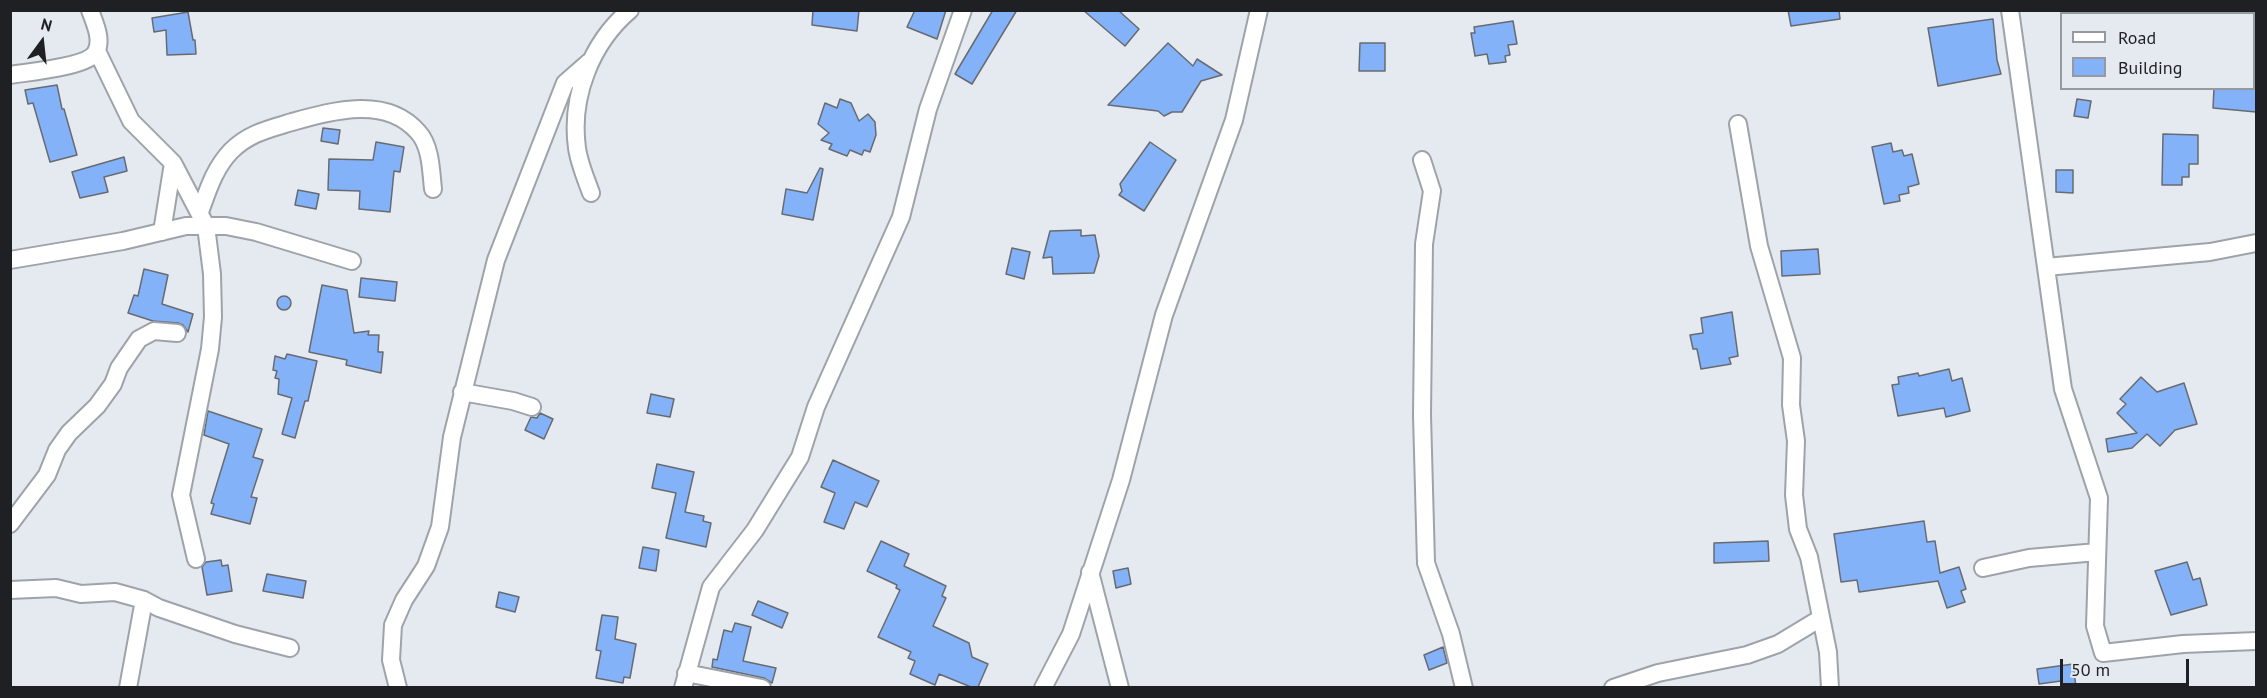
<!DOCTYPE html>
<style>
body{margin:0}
#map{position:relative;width:2267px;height:698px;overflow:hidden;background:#e5eaf1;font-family:"PT Sans",sans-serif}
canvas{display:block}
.frame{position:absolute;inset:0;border:12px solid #1f2023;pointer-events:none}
.legend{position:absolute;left:2060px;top:12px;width:195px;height:78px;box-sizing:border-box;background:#e5eaf1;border:2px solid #96999f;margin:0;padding:8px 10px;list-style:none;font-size:18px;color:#1f2023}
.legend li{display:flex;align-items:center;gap:12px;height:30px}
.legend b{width:30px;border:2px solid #96999f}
.north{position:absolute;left:12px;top:12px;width:60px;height:60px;-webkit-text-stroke:4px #e5eaf1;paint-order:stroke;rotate:15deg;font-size:16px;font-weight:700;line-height:24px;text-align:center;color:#1f2023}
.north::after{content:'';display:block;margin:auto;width:21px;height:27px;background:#1f2023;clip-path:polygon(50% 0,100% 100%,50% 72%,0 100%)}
.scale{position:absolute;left:2060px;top:659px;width:129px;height:27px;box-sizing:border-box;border:3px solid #1f2023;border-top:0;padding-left:8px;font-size:18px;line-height:21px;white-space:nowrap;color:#1f2023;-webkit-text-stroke:4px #e5eaf1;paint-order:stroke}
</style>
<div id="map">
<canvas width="2267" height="698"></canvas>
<div class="frame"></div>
<ul class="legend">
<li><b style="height:8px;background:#fff"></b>Road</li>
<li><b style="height:16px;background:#84b2f9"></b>Building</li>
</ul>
<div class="north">N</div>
<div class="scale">50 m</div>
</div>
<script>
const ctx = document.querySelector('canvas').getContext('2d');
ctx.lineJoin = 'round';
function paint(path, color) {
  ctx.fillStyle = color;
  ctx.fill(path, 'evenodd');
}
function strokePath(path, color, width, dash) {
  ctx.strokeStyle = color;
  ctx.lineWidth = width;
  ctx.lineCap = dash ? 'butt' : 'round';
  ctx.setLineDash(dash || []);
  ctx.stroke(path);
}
const building = new Path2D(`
 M813,10h46l-2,21 -45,-6z
 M915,10h31l-9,29 -30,-12z
 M993,10h24l-45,74 -17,-10z
 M1083,10h35l21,19 -14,17z
 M1788,10h51l1,9 -49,7z
 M188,12l5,28h2l1,14 -29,1 -1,-25 -12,2 -2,-14z
 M1993,19l4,41 4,14 -63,12 -10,-58z
 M1513,21l4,23 -9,1 2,10 -5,1 1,6 -17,2 -2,-10 -12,2 -4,-23h4l-1,-6z
 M1168,43l25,23 4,-7 25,16 -21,6 -19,31h-10l-8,4 -6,-5 -50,-6z
 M1360,43h25v28h-26z
 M57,85l5,24h2l13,46 -27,7 -17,-59 -5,1 -3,-14z
 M2214,88h42v24l-43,-4z
 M840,99l11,4 8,18 9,-7 7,8 1,13 -6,17 -6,-2 -2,5 -12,-5 -3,6 -18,-7 3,-5 -11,-4 8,-7 -11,-9 7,-21 12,5z
 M2077,99l14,2 -3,17 -14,-2z
 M323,128l17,2 -2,14 -17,-3z
 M2163,134l35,1v29h-9v13h-7v8h-20z
 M376,142l28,5 -4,25 -6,-1 -4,41 -31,-3 1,-18 -32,-1 1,-31 44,1z
 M1150,142l26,18 -32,51 -25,-16 3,-4 -2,-7z
 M1891,143l2,9 9,-2 2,6 8,-2 7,30 -11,3 1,6 -10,2 1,6 -16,3 -12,-57z
 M124,157l3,14 -23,6 4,15 -28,6 -8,-26z
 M820,168l3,1 -10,51 -31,-6 4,-25 21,4z
 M2056,170h17v23l-17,-1z
 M298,190l21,4 -3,15 -21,-4z
 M1081,230v6l14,-1 4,21 -5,17 -41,1 -1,-17 -9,1 7,-27z
 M1012,248l18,4 -6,27 -18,-5z
 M1818,249l2,25 -38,2 -1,-25z
 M144,269l24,6 -6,29 31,10 -5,18 -5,-7 -5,-2 -25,-2 -25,-8 6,-18 4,1z
 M361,278l36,4 -2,19 -36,-4z
 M322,285l25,5 7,43 15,-2 -1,4h11l-1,17h5l-2,21 -35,-8 1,-5 -38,-8z
 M277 303a7 7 0 1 1 14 0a7 7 0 1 1-14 0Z
 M1732,312l6,44 -9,2 2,6 -30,5 -4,-20h-4l-3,-14 13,-2 -2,-15z
 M287,354l30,7 -9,40h-3l-10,37 -13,-4 10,-36 -14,-4 1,-15 -4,-1 2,-7 -4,-1 2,-14 10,3z
 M1949,369l3,12 10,-3 8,33 -24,6 -2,-9 -46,8 -6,-31 7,-1 -1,-7 20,-4 1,3z
 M2141,377l16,15 27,-9 13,41 -22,6 -15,16 -13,-12 -15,14 -24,4 -2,-13 31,-6 -20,-20 9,-9 -6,-5z
 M651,394l23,5 -4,18 -23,-4z
 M208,411l54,18 -9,28 10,3 -12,37 6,1 -7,26 -39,-10 3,-10 -3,-1 18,-59 -25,-9z
 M540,413l13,6 -9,20 -19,-9 6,-13 6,1z
 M833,460l46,21 -12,26 -12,-5 -11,27 -20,-7 11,-29 -14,-6z
 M657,464l37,8 -9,40 19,4 -1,5 8,2 -5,24 -40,-9 10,-45 -24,-5z
 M1924,521l3,21 8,-1 5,32 19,-6 7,22 -5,2 4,11 -18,6 -9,-27 -79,11 -2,-12 -16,2 -7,-48z
 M881,541l28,13 -5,12 42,20 -4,10 4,2 -13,28 36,17 3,14 16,7 -10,23h-7l-32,-13 -4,11 -25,-11 5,-13 -7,-3 3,-6 -33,-15 22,-47 -4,-2 1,-3 -30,-14z
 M1768,541l1,20 -55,2v-20z
 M643,547l16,3 -3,21 -17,-3z
 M221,560l1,6 6,-1 4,26 -25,4 -5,-28 4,-5z
 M2187,562l6,18 7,-2 7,27 -36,10 -16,-44z
 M1128,568l3,16 -15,4 -3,-17z
 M267,574l39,7 -3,17 -40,-7z
 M499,592l20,5 -4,15 -19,-5z
 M758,601l30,12 -6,15 -30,-13z
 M602,615l16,2 -3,22 21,5 -6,34 -6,-1 -1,6 -27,-5 5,-27 -5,-1z
 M735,623l16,4 -8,34 33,7 -4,15 -8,-5 -52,-11 1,-8 4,1 7,-30 8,2z
 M1443,647l4,16 -18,7 -5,-15z
 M2073,664l3,23h-14l-1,-6 -22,3 -2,-15z`);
paint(building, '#84b2f9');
strokePath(building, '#676b71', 1.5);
const street = new Path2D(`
 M2010,10l53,379 36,109 -4,128 8,27 80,-9 73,-3
 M97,51l34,70 42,42 33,63 6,48 1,43 -3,32 -29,146 15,64
 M10,75c18,-3 78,-8 86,-23 7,-13 -2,-30 -6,-42
 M1738,124l21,122 33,112 -1,47 5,36 -2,54 4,34 11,28 19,95 2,36
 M1422,160l10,31 -8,53 -2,171 4,148 25,71 13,54
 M591,193c-5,-14 -12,-30 -14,-45 -7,-51 14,-105 53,-138
 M200,212c8,-22 14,-43 31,-61 18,-18 38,-22 61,-29 40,-11 94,-27 126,10 13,14 13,39 15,57
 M162,232l11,-69
 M10,260l113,-19 63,-15h40l30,6 96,29
 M2046,267l164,-15 46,-9
 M462,392l51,9 19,6
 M10,524l37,-49 10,-25 12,-17 28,-27 16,-22 6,-16 20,-29 15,-8 23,2
 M1983,568l46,-10 68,-6
 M1090,572l30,116
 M10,590l46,-2 25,6 34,-2 29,8 15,8 76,26 55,14
 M686,673l76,15
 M128,688l16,-88
 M398,688l-7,-28 2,-35 11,-25 22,-34 14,-39 12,-90 44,-177 69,-177 24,-21
 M683,688l28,-101 44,-57 45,-73 16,-50 85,-190 27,-108 35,-99
 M1043,688l28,-54 50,-154 43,-165 70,-195 25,-110
 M1613,688l45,-15 89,-18 31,-11 43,-26`);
strokePath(street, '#9ea3aa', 20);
strokePath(street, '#fff', 16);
</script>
